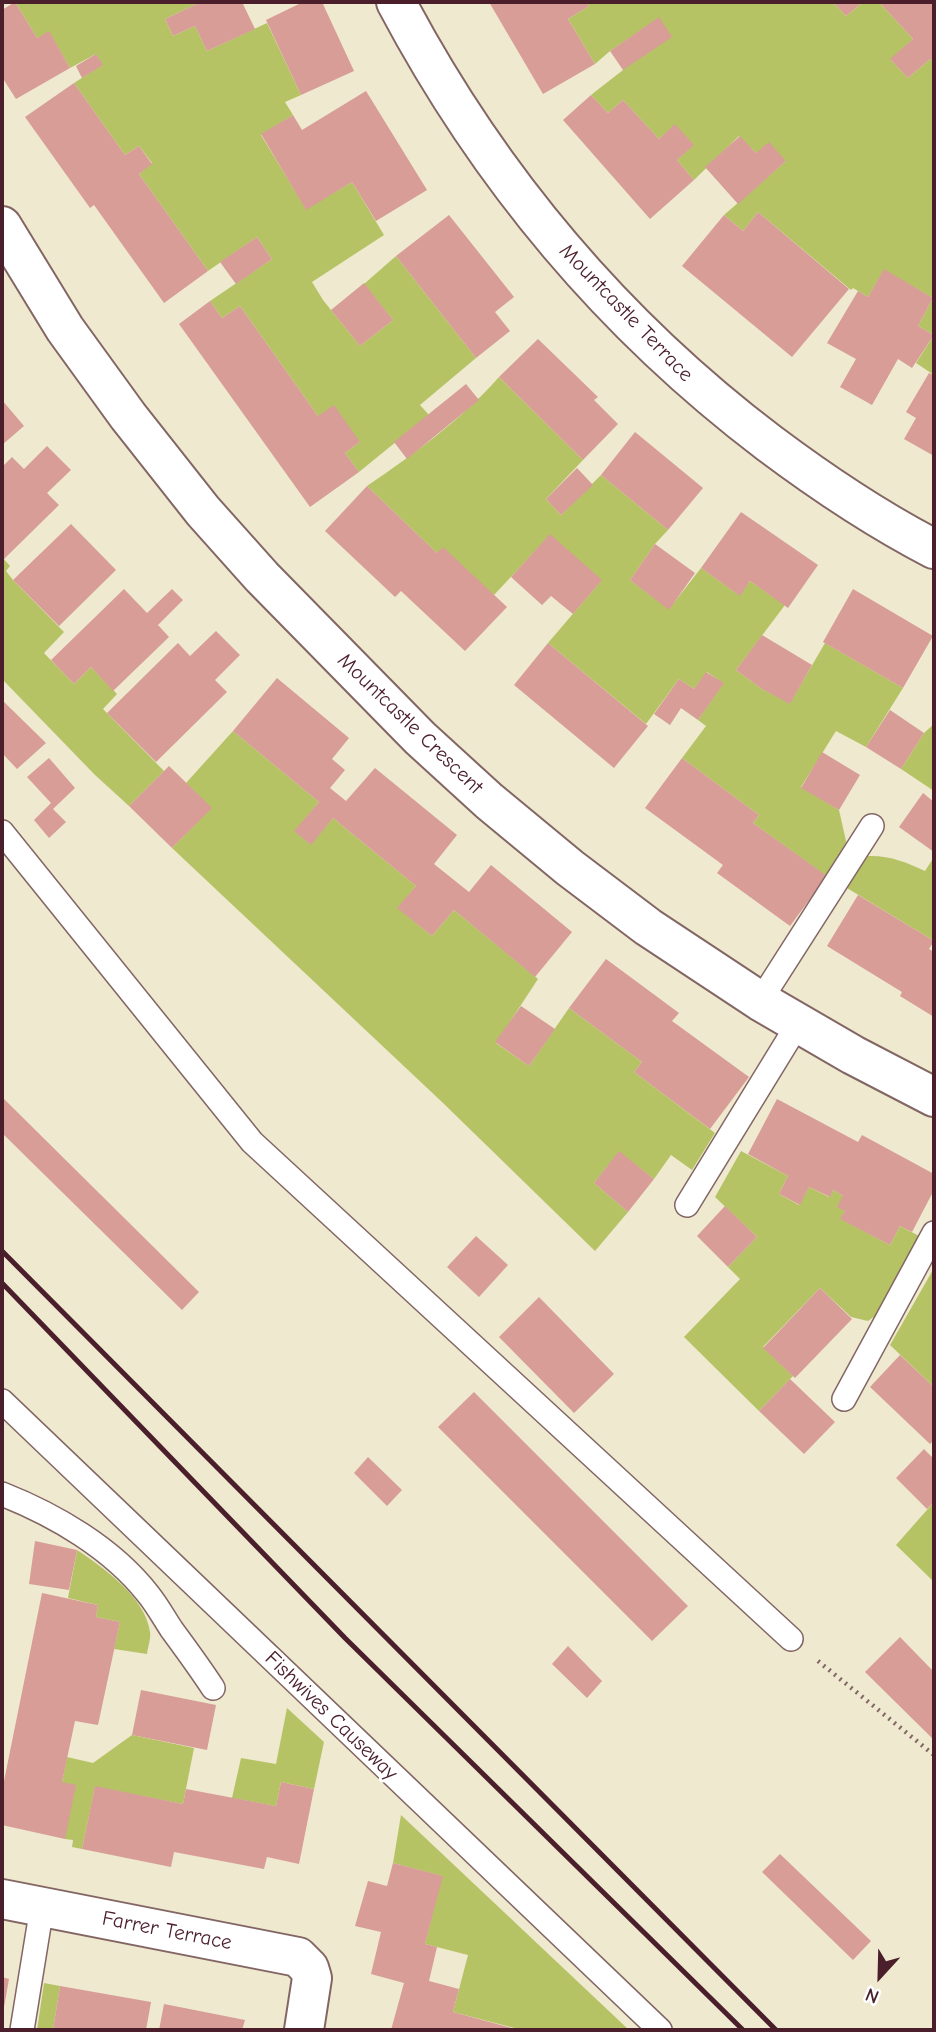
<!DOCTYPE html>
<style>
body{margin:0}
#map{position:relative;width:936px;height:2032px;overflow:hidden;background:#eee9cf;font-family:"Comic Neue",sans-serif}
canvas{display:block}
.frame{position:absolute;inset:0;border:4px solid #4a1f2b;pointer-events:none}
.north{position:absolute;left:845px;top:1941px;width:70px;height:70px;-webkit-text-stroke:5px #fff;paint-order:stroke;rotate:202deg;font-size:19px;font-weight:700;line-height:28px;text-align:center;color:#4a1f2b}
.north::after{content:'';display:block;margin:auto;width:24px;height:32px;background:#4a1f2b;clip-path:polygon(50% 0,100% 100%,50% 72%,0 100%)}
</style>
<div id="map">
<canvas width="936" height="2032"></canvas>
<div class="frame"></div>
<div class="north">N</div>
</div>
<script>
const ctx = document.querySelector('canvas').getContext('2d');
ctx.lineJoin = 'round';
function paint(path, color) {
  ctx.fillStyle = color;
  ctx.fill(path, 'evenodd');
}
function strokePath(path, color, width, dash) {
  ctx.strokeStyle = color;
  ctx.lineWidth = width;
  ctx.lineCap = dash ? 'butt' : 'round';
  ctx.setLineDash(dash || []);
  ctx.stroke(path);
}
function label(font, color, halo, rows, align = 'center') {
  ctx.font = font + ' "Comic Neue",sans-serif';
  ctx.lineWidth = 6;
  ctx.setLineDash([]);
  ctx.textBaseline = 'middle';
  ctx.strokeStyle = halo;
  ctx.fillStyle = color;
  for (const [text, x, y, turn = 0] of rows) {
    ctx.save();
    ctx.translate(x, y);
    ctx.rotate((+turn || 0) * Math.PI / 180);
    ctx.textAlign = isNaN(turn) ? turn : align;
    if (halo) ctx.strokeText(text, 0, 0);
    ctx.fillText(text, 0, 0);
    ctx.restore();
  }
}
paint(new Path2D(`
 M15,2h186l-36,17 8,17 22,-10 12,25 60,-28 34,72 -16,7 8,13 -32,20 45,74 46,-27 32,53 -72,47 11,18 37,46 33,-26 -29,-36 32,-28 80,102 -56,47 9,10 -70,57 -14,-19 15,-11 -42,-26 -78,-110 -18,12 -12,-17 62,-42 -15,-22 -49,34 -69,-97 13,-11 -13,-17 -14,9 -51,-72 28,-18 -6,-11 -26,14 -21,-36 -12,6z
 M586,2h247l13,14 17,-14h16l34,37 -22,21 17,18 22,-19 4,5v311l-18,-12 18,-28 -16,-9 15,-28 -49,-28 -16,27 -15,-9 -2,2 -93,-78 -15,19 -19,-16 62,-54 -30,-8 -17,-17 -45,44 -17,-20 16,-15 -18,-20 -16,14 -36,-39 -15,13 -17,-18 32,-25 36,-52 -49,33 -15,13 -27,-45 21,-13z
 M499,377l84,83 -37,39 15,16 40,-40 67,55 -13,14 -25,36 39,29 32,-41 38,27 11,-14 35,24 -49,65 26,19 28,14 35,-60 78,45 -37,59 -30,-16 -35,56 38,23 7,31 -1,12 -16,25 -76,-55 6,-8 -77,-57 24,-32 -8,-6 25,-37 -16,-11 -13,17 -15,-10 -33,45 -98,-81 53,-62 -51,-46 -56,60 -57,-42 -70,-67c47,-32 94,-66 132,-109z
 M2,557l8,9 -4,5 7,9 51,52 -20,21 30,31 17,-17 26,27 -14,15 61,62 -35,35 -34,-31 -93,-96z
 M934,724v67l-33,-22 23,-36z
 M233,731l86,71 -24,29 15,13 23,-26 83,68 -18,22 34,28 22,-26 84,69 -42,64 33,23 40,-58 73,54 -8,10 81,61 -23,37 -21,-15 -17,24 -35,-27 -25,31 34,29 -33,39 -153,-149 -270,-254 39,-40 -25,-25z
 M867,856c22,-1 39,6 58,15l9,-14v84l-87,-53z
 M741,1151l47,25 -9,18 20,11 10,-18 20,10 4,-7 10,6 2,15 -4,8 49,26 10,-19 21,11 -38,69 -8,10 -7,5 -17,-4 -31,-29 -57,59 30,29 -34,35 -75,-74 56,-58 -12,-12 29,-30 -42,-40z
 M934,1268v119l-44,-42z
 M934,1502v80l-38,-37z
 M77,1550c26,17 69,48 73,82 1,7 -2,14 -3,22l-33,-5 6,-27 -24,-5 2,-12 -30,-7z
 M287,1708l37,34 -10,47 -33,-7 -5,24 -44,-8 9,-40 35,6z
 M132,1735l62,13 -11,56 -88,-17 -13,62 -10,-2 1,-7 -8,-1 -3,-57 5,-25 26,6z
 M401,1815l228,215h-107l-69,-18 15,-57 -43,-11 17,-68 -49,-13z
 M44,1983l16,3 -7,44h-16z`), '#b6c365');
paint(new Path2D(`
 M15,2l22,36 12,-7 21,37 -54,31 -14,-22v-67z
 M201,2h41l13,27 -48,22 -12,-25 -22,10 -8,-17z
 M303,2h19l32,69 -53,24 -35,-75z
 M489,2h97l3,4 -21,13 27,45 -52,30z
 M833,2h30l-17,14z
 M879,2h55v62l-4,-5 -22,19 -18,-19 23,-20z
 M659,17l13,20 -49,33 -13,-19z
 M96,54l7,11 -21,13 -6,-12z
 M74,83l51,72 14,-9 13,18 -13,10 69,97 -44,32 -70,-98 -4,3 -65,-91z
 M366,91l61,99 -51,31 -24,-39 -46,28 -45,-76 32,-19 9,15z
 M591,95l17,18 15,-13 36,39 16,-15 19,21 -17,15 17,20 -44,39 -87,-99z
 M740,136l16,17 13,-11 17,19 -48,43 -33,-37z
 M758,212l91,77 -57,68 -110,-91 42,-51 19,16z
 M449,215l65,82 -19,15 15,19 -34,27 -80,-102z
 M257,237l15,22 -36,25 -16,-22z
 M884,269l49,29 -15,28 16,9 -22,33 -14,-9 -26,46 -32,-18 16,-28 -29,-16 31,-52 10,6z
 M364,283l29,37 -33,26 -29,-36z
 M210,301l12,17 18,-12 78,110 16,-11 26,37 -15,11 14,19 -49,35 -131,-183z
 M538,339l60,58 -4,3 24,24 -35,36 -84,-83z
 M929,373l5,2v81l-30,-17 12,-21 -10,-6z
 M466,384l13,16 -72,59 -13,-17z
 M2,400l22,26 -22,19z
 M635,432l68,56 -35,42 -67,-55z
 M47,446l24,24 -24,23 12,12 -55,54 -2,-2v-90l10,-10 12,12z
 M577,468l16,17 -32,30 -15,-16z
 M367,486l70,67 6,-6 64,60 -42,44 -64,-60 -6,6 -70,-66z
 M741,512l77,53 -30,43 -38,-27 -10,15 -39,-28z
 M71,524l45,46 -57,56 -46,-46z
 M550,534l52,46 -29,34 -22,-18 -9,9 -31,-28z
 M655,544l40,29 -26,37 -39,-30z
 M124,589l23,24 25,-24 11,11 -25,25 11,12 -56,54 -22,-24 -17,17 -23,-24z
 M853,589l80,47 -30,52 -80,-46z
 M216,631l24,24 -25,25 12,12 -71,70 -49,-49 71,-70 12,13z
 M762,635l50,30 -22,39 -28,-15 -26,-19z
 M548,643l100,83 -34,42 -100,-83z
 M706,672l18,11 -26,37 -17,-12 -11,17 -16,-11 25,-35 15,10z
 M277,678l72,60 -17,21 13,11 -15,18 16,13 29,-33 82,67 -23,29 35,28 22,-27 81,67 -37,45 -81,-67 -22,26 -35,-28 19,-22 -83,-68 -22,27 -17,-14 25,-29 -86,-71z
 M2,700l44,43 -29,26 -15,-16z
 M890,710l34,23 -23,36 -35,-22z
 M822,752l38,23 -21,35 -38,-22z
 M49,758l26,30 -22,21 13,13 -17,16 -15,-18 17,-17 -24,-26z
 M682,758l77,57 -6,8 74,53 -37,50 -73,-53 6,-8 -78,-57z
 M169,766l43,42 -40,40 -43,-42z
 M923,793l11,9v50l-35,-25z
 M858,895l76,46 -5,8 5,3v65l-34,-21 2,-4 -75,-46z
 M606,959l73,54 -7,8 77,56 -39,52 -76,-57 8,-10 -73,-54z
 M521,1006l34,23 -26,37 -34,-24z
 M2,1097l197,195 -17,18 -180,-177z
 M777,1099l81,43 4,-7 72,39v16l-22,42 -12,-6 -10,19 -50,-26 5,-8 -8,-4 6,-11 -10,-6 -3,7 -21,-10 -9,18 -21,-11 9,-18 -40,-22z
 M619,1151l35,28 -26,33 -34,-29z
 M725,1206l32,31 -29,30 -31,-31z
 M476,1236l32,29 -29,32 -32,-30z
 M820,1288l32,31 -57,59 -32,-30z
 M539,1297l75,77 -40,39 -75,-76z
 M900,1355l34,32v53l-4,4 -60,-57z
 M790,1379l45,43 -31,32 -45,-43z
 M474,1392l214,214 -36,35 -214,-214z
 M924,1449l10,10v43l-7,7 -31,-31z
 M368,1457l34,33 -15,16 -33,-33z
 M35,1541l42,9 -8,40 -40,-6z
 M42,1593l56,12 -2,12 24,5 -22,103 -23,-4 -13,61 14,3 -11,54 -63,-14v-34z
 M900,1637l34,35v68l-69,-68z
 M568,1646l34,35 -15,17 -35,-34z
 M141,1690l75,15 -9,45 -75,-15z
 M281,1782l33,7 -15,75 -32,-7 -3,12 -90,-17 -3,15 -89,-18 13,-63 88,18 3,-15 90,17z
 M780,1854l91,87 -18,19 -91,-88z
 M393,1863l50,13 -18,68 12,3 -8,34 30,8 -6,23 66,18h-128l13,-47 -33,-9 10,-42 -26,-6 13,-45 19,5z
 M2,1977l7,2 -6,34h-1z
 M60,1986l91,16 -5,28h-93z
 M164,2004l81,16 -3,10h-83z`), '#d79d96');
const lane = new Path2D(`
 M2,832l250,310 539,497
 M760,1001l112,-175
 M687,1205l111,-181
 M844,1399l90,-166
 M2,1401l658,629
 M2,1494c53,21 110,54 146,100 9,11 16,24 24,36 14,19 28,38 41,58
 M22,2030l20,-123`);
const street = new Path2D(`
 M396,2c92,174 216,322 373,441 52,39 107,76 165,106
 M2,226l63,103 63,87 75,95 59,66 158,161 69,63 81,67 78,59 112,74 93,54 81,42
 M2,1899l296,58 11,11 3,10 -8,52`);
strokePath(lane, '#836664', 26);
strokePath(street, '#836664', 42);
strokePath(new Path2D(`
 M818,1661l116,94`), '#836664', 4.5, [2, 5]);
strokePath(lane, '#fff', 23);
strokePath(street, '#fff', 38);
strokePath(new Path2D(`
 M2,1251l774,779
 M2,1283l343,355 398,392`), '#4a1f2b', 5);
label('21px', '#4a1f2b', '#fff', [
 ["Mountcastle Terrace",626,313,46],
 ["Mountcastle Crescent",410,724,44],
 ["Fishwives Causeway",331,1716,44],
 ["Farrer Terrace",167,1931,11]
]);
</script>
